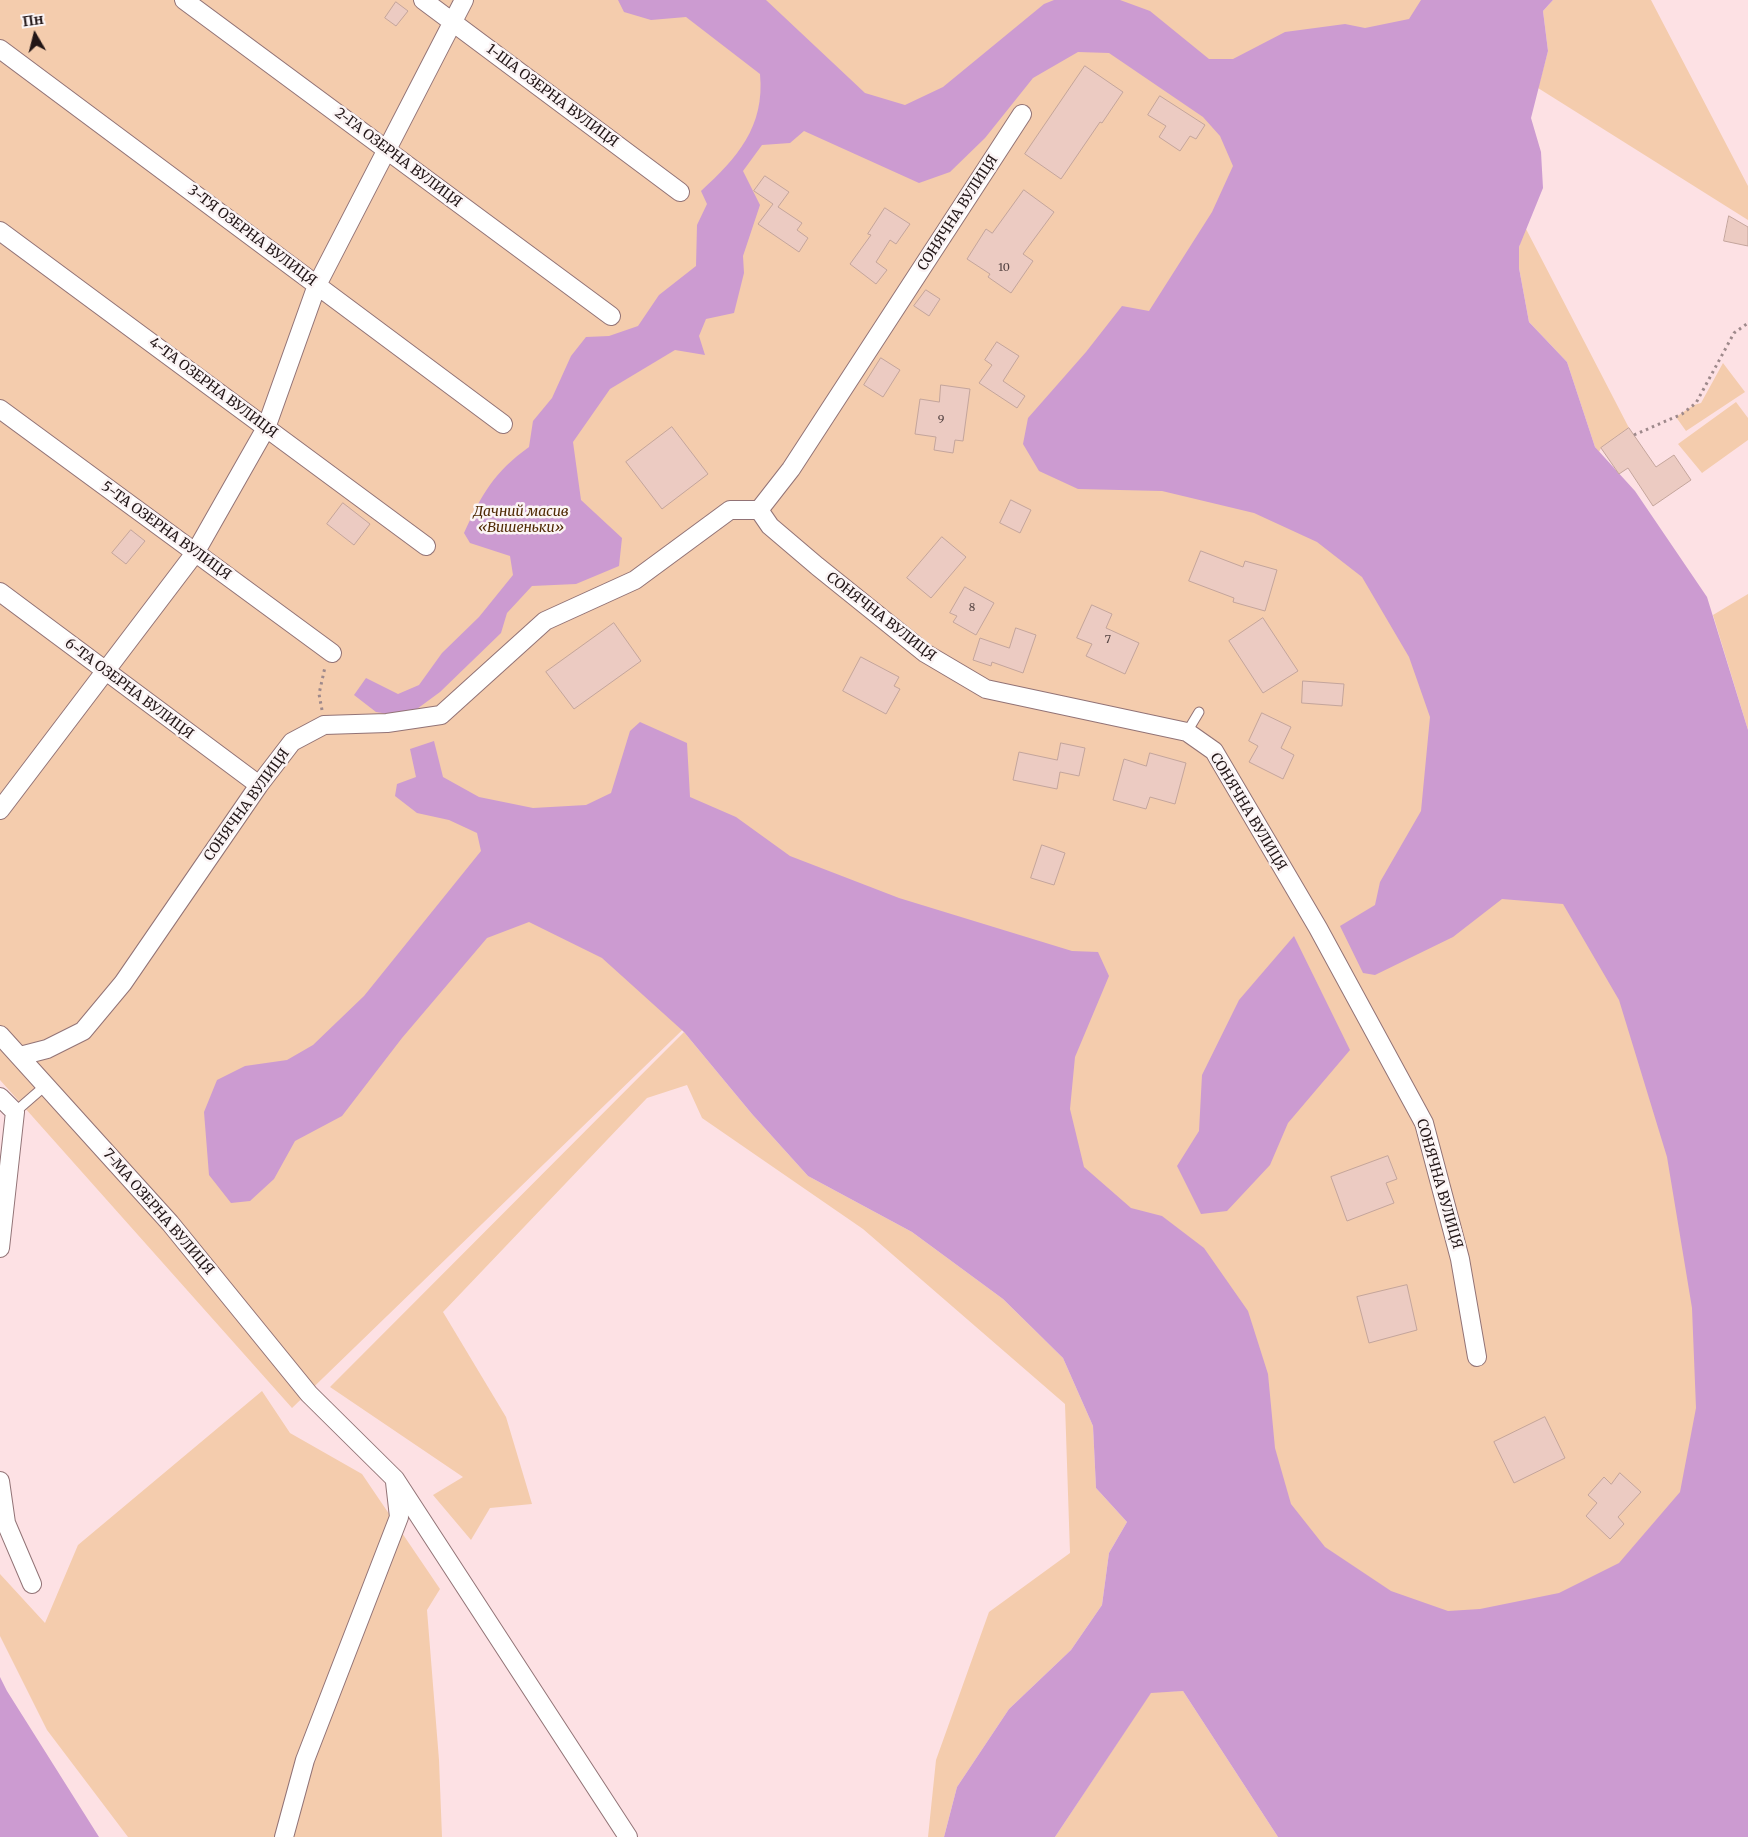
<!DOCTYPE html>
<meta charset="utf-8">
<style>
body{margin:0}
#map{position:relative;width:1748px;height:1837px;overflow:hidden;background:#fde1e4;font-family:Merriweather,serif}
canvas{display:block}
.north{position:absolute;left:10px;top:10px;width:50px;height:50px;-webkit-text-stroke:4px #fbf4f5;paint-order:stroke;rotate:352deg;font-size:14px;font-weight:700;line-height:20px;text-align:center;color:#221617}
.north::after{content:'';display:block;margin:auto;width:18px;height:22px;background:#221617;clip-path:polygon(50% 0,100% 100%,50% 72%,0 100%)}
</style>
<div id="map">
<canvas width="1748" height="1837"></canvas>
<div class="north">Пн</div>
</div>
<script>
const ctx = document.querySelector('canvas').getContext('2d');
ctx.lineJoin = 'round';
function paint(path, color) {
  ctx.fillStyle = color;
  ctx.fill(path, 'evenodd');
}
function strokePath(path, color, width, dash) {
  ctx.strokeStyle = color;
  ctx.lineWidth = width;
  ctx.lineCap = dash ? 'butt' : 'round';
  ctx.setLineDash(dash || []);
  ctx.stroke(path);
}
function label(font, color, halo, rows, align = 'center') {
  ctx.font = font + ' Merriweather,serif';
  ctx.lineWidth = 5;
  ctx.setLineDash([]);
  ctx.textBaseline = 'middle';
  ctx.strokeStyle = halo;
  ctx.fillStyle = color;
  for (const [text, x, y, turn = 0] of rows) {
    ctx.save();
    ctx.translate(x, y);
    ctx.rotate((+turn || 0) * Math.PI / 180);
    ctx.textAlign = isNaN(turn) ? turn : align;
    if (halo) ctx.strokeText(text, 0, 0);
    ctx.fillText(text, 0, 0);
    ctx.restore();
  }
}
paint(new Path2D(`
 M0,0h1517l-47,110 200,887 47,525 -162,112 -182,13 -669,-638 -412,399 -292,-328z
 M1553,0h98l97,186v34l-210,-132 10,-37 -5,-40z
 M1525,227l104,201 -28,20 -2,4 -4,-5 -28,-85 -38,-40 -10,-54v-21z
 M1723,363l22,29 -59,39 -10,-14 18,-12 7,-2z
 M1736,402l12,16v22l-46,33 -24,-29z
 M1748,594v136l-35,-115z
 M684,1032l68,82 56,62 104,56 91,67 60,59 30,68 3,62 31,34 -18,31 -7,52 -31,45 -62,59 -52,78 -13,50h-16l8,-77 53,-148 81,-59 -5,-149 -202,-175 -161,-111 -15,-33 -40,13 -204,214 63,105 26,87 -42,4 -19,32 -38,-45 30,-18 -133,-90z
 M262,1391l28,42 72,41 78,115 -13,21 12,150 3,77h-314l-81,-107 -47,-94v-62l45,49 33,-78z
 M1183,1691l95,146h-223l96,-145z`), '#f4ccad');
paint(new Path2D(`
 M618,0h148l99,93 40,12 38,-18 101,-83 10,-4h66l30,11 59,48h24l52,-27 60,-8 20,4 44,-9 12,-19h132l-10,11 5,40 -17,67 10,34 2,36 -24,59v21l10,54 38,40 28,85 40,44 72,106 41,133v1107h-470l-95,-146 -32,2 -96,144h-111l13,-50 52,-78 62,-59 31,-45 7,-52 18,-31 -31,-34 -3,-62 -30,-68 -60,-59 -91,-67 -104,-56 -56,-62 -68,-82 -82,-74 -73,-36 -42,16 -85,100 -60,78 -47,25 -21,38 -24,22 -19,2 -22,-28 -5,-63 13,-32 28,-14 42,-6 26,-15 51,-49 117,-145 -4,-18 -28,-13 -32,-7 -22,-17 2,-12 19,-7 -6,-28 24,-8 9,36 36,20 54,11 53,-3 25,-12 19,-62 10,-9 47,21 3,54 46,20 54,39 109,42 173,53 26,1 11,24 -34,81 -5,52 14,58 47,41 31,8 42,32 44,63 20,63 7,74 16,56 34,43 66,44 57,20 32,-2 79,-16 60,-30 61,-71 16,-84 -4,-100 -25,-151 -48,-157 -56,-96 -61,-5 -49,38 -78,38 -12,-2 -23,-47 35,-21 5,-23 41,-71 9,-94 -21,-60 -47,-80 -45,-35 -63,-29 -92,-22 -84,-2 -39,-18 -16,-27 5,-26 58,-66 36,-46 27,5 63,-99 21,-46 -13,-30 -17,-19 -94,-64 -31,-1 -45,26 -48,60 -35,34 -31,11 -115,-52 -14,12 -28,2 -19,26 17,34 -17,51 1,17 -10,40 -28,6 -7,17 6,19 -30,-5 -65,39 -37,53 8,58 41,38 -3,28 -43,18 -44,2 -25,27 -6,20 -61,59 -34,25 -30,-5 -22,-17 12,-17 32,16 21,-9 23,-32 37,-36 34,-42 -3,-19 -40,-13 -6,-10c18,-39 30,-61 65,-86l4,-26 19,-23 19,-42 15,-19 23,-1 29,-10 21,-31 37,-29 1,-41 10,-21 -6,-13c36,-33 64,-64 59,-117l-74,-57 -35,3 -27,-8z
 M1294,936l56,114 -62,73 -18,42 -43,46 -26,3 -24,-48 22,-35 3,-56 37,-75z
 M0,1677l7,14 92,146h-99z`), '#cc9bd1');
const building = new Path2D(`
 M396,2l12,9 -12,15 -11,-8z
 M1085,66l38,26 -21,31 -2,-1 -39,57 -36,-25z
 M1160,96l45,29 -9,14 -6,-3 -10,15 -21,-14 7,-11 -18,-11z
 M765,176l24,16 -11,15 24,16 -5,7 11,8 -9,14 -41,-28 15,-20 -19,-13z
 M1024,190l30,22 -31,42 10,7 -22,32 -23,-16 2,-3 -23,-15 19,-30 6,4z
 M885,208l25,16 -14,20 -6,-4 -14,22 11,8 -11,14 -26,-20 21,-29 -3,-1z
 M1729,216l19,11v19l-24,-5z
 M926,290l14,9 -11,17 -15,-10z
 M997,342l22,14 -16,25 22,15 -8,12 -38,-25 13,-18 -7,-5z
 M881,358l19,12 -17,27 -19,-12z
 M941,385l29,4 -7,52 -8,-1 -2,13 -19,-3 2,-13 -21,-3 5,-35 19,3z
 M672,427l36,47 -46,35 -36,-47z
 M1629,428l27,39 18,-12 17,25 -38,26 -25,-38 -9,6 -18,-26z
 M1011,500l20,10 -11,23 -20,-10z
 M343,503l27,21 -16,21 -27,-21z
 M131,530l14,11 -19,23 -14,-11z
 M942,537l24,20 -35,41 -24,-20z
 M1201,551l42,16 2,-6 32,9 -12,41 -32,-9 1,-4 -45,-17z
 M965,587l29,16 -18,32 -23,-13 4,-6 -7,-3z
 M1092,605l20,9 -6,14 33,15 -14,31 -39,-18 6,-12 -15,-6z
 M1263,618l35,53 -35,22 -34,-52z
 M614,623l27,38 -67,48 -28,-37z
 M1016,628l20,7 -13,38 -31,-11 -1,4 -18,-6 7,-22 29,10z
 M861,657l38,20 -5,9 6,3 -14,25 -43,-23z
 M1303,681l41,3 -2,22 -40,-3z
 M1262,713l29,14 -10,21 13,7 -11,24 -34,-17 9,-16 -9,-5z
 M1061,743l24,5 -6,28 -19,-4 -3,17 -44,-9 6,-28 38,8z
 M1150,753l36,10 -11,41 -25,-7 -4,12 -33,-9 11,-41 22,7z
 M1042,845l23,8 -11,32 -23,-7z
 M1388,1156l9,23 -11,4 8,20 -47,18 -16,-44z
 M1407,1285l10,45 -48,13 -12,-46z
 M1545,1417l20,41 -51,25 -20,-41z
 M1620,1473l21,19 -23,25 6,7 -14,15 -24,-23 11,-13 -9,-8 16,-18 7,7z`);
paint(building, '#eccbc2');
strokePath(building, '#c4a59c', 1);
const lane = new Path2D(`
 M1187,732l12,-20
 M15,1112l31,-27`);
const street = new Path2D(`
 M184,0l427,316
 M423,0l257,192
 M0,49l503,375
 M0,231l426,315
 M0,409l332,244
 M759,510l11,16 47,40 108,87 61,36 201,43 27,19 104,177 106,195 36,136 17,98
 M759,510l32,-41 231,-355
 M0,592l259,193
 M0,810l195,-257 71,-125 51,-143 147,-285
 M0,1035l170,188 139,171 86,85 233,358
 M20,1056l27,-7 36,-18 40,-48 136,-198 33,-43 32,-17 63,-2 54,-8 104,-94 90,-41 95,-70h29
 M0,1097l15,15 -15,136
 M0,1481l6,42 26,61
 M284,1837l21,-77 94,-243 -4,-35`);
strokePath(lane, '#927376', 11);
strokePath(street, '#927376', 20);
strokePath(new Path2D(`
 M1634,435l48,-21 14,-11 38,-70 14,-10
 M322,710l-3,-16 6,-27`), '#9e898b', 3, [2.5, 4]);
strokePath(lane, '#fff', 9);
strokePath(street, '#fff', 18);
label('11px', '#544342', null, [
 ["10",1004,268],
 ["9",941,420],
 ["8",972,608],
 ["7",1108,640]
]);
label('14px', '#221617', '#fbf4f5', [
 ["1-ША ОЗЕРНА ВУЛИЦЯ",552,96,37],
 ["2-ГА ОЗЕРНА ВУЛИЦЯ",398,158,37],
 ["СОНЯЧНА ВУЛИЦЯ",958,213,-57],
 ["3-ТЯ ОЗЕРНА ВУЛИЦЯ",252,236,37],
 ["4-ТА ОЗЕРНА ВУЛИЦЯ",213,388,37],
 ["5-ТА ОЗЕРНА ВУЛИЦЯ",166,531,36],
 ["СОНЯЧНА ВУЛИЦЯ",881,617,38],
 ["6-ТА ОЗЕРНА ВУЛИЦЯ",129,689,37],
 ["СОНЯЧНА ВУЛИЦЯ",247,805,-54],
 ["СОНЯЧНА ВУЛИЦЯ",1248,812,59],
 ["СОНЯЧНА ВУЛИЦЯ",1439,1184,74],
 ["7-МА ОЗЕРНА ВУЛИЦЯ",158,1212,49]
]);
label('italic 14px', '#4f2a04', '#fbf4f5', [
 ["Дачний масив",521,512],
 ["«Вишеньки»",521,528]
]);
</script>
